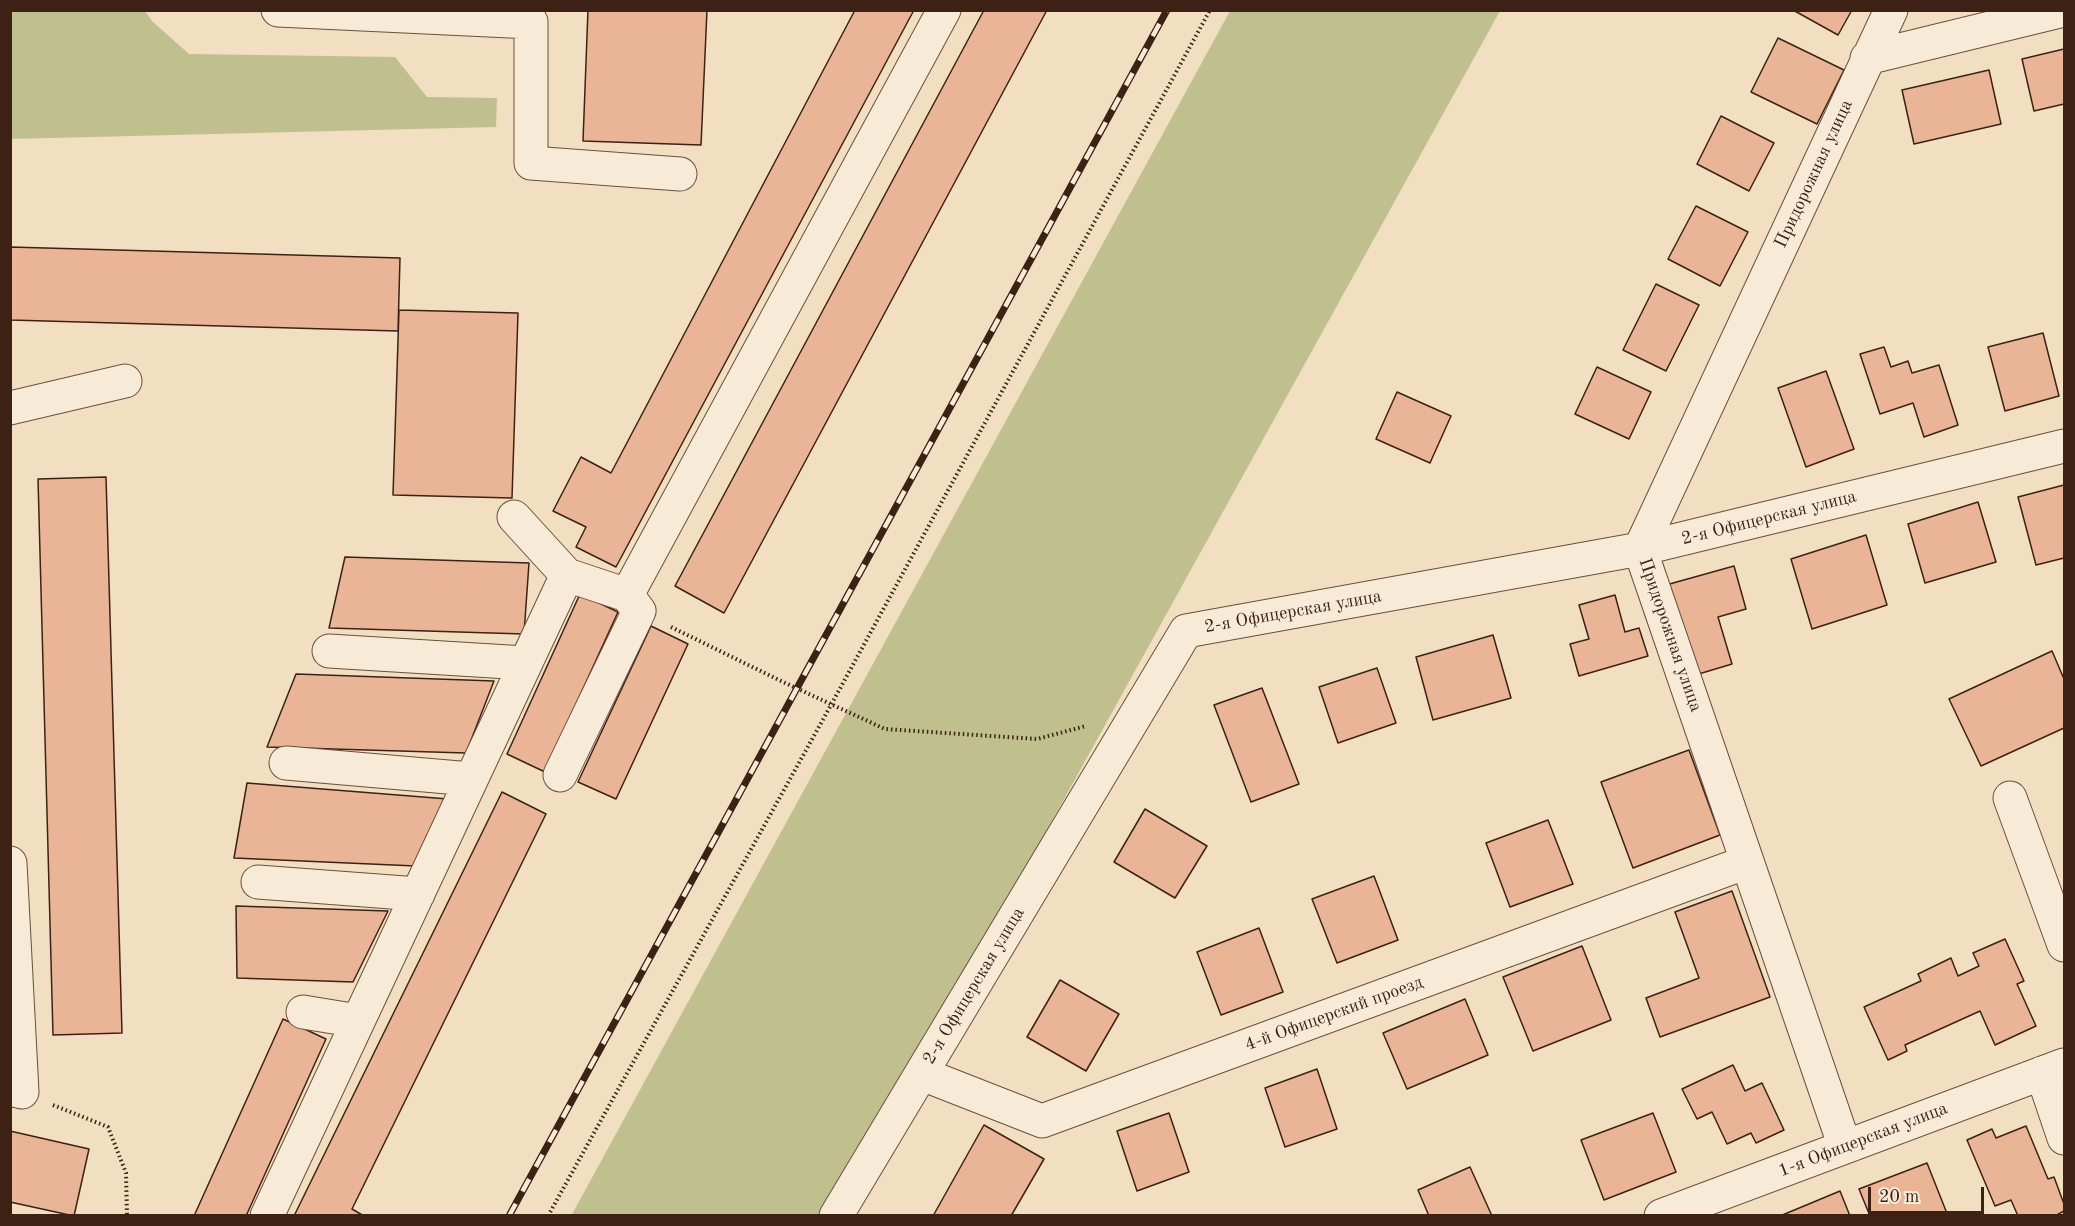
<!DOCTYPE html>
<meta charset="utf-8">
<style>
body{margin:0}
#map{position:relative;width:2075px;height:1226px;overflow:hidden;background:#f2dec0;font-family:"Old Standard TT",serif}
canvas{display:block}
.frame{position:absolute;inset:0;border:12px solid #3c2114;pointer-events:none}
.scale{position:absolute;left:1868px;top:1187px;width:116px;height:27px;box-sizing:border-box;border:3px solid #3c2114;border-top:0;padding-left:8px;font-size:18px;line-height:21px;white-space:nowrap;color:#3c2114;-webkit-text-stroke:4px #f7ead6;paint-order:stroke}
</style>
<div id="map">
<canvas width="2075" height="1226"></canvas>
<div class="frame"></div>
<div class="scale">20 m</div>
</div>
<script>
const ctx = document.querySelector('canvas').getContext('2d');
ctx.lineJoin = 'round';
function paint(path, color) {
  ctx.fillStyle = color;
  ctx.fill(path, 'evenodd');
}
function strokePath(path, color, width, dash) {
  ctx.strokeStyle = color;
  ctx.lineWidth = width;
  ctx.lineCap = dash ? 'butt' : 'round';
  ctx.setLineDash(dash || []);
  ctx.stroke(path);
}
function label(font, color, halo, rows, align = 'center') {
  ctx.font = font + ' "Old Standard TT",serif';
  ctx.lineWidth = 4.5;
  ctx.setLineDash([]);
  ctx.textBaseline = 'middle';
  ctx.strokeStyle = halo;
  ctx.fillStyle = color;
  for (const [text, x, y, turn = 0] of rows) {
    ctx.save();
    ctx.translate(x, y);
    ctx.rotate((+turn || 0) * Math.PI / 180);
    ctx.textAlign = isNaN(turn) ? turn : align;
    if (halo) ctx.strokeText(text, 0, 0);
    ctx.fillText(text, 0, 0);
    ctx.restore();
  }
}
paint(new Path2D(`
 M10,11h135l7,10 37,33 206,3 32,40 70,1 -1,29 -485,12z
 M1230,11h270l-666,1204 -263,1z`), '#c0c08e');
const building = new Path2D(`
 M588,10h119l-6,135 -118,-4z
 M855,10h59l-298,557 -40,-20 10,-20 -33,-16 28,-54 30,16z
 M984,10h63l-323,603 -49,-27z
 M1793,10h59l-14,25z
 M1778,38l66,32 -27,54 -66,-32z
 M2064,49v55l-30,7 -12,-52z
 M1989,70l12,54 -87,20 -12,-54z
 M1721,116l53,27 -25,48 -52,-27z
 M1696,206l52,26 -28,54 -52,-27z
 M10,247l390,11 -2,73 -388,-11z
 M1656,284l43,21 -33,66 -43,-21z
 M399,310l119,3 -6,185 -119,-3z
 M2043,333l16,63 -54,15 -17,-64z
 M1884,347l7,20 17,-6 4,12 27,-8 19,60 -34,12 -11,-34 -33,11 -20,-60z
 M1597,367l54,25 -22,47 -54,-25z
 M1826,371l28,78 -48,18 -28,-79z
 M1397,392l54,24 -21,47 -54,-24z
 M106,477l16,556 -69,2 -15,-556z
 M2064,485v73l-28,7 -18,-68z
 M1978,502l18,60 -71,21 -17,-59z
 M1866,535l21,70 -75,24 -21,-70z
 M345,557l184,6 -5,71 -195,-6z
 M1734,566l12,43 -28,8 14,47 -40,12 -26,-91z
 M580,594l38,18 -73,160 -38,-18z
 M1615,595l10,37 14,-4 9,28 -69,20 -9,-32 19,-5 -10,-34z
 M651,626l37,18 -72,155 -38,-17z
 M1493,635l18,63 -78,22 -17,-63z
 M2052,651l12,28v49l-83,38 -32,-67z
 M1377,668l19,55 -58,20 -19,-56z
 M296,674l198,7 -28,72 -199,-6z
 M1262,688l37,96 -48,18 -37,-97z
 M1689,750l31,85 -87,33 -32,-86z
 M247,783l201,16 -32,67 -182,-8z
 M502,792l44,22 -194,395 12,7h-70z
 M1145,809l62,37 -32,52 -61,-36z
 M1548,820l25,64 -63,23 -24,-64z
 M1374,876l24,64 -61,23 -25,-64z
 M1732,891l38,106 -110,40 -14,-39 53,-20 -24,-66z
 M236,906l152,5 -35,71 -116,-4z
 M1259,928l24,64 -62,23 -24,-63z
 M2005,939l19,42 -7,3 19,42 -41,19 -15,-34 -75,34 2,6 -19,9 -24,-53 57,-26 -3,-7 33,-16 7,18 21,-10 -6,-13z
 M1582,946l29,74 -78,31 -30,-74z
 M1060,980l59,34 -33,57 -59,-34z
 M1465,999l23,56 -81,34 -24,-56z
 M283,1019l43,20 -80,177h-52z
 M1733,1065l12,26 17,-8 22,47 -28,13 -5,-10 -24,11 -15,-32 -15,7 -15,-30z
 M1317,1069l20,60 -52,18 -20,-59z
 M1169,1113l20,59 -52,19 -20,-60z
 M1653,1113l23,59 -72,28 -23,-60z
 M984,1125l60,34 -33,57h-78z
 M2026,1126l22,53 6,-2 10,27v7l-9,5h-37l-7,-16 -16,6 -28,-66 25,-11 4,9z
 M10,1131l79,18 -15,67 -64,-14z
 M1927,1163l21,53h-78l-11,-27z
 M1470,1167l22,49h-63l-11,-26z
 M1840,1191l10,25h-70z`);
paint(building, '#eab597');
strokePath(building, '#3c2114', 1.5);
const minor = new Path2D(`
 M278,10l253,12v141l149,11
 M1867,58l197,-48
 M10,408l115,-27
 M627,595l317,-585
 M329,651l196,12
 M286,763l185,16
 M560,775l79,-164 -12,-16 -60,-20
 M2010,798l54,147
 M10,863l12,229 -12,-3
 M258,882l160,12
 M303,1012l55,9
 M2042,1073l22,65
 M922,1074l120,47 705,-259
 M1845,1147l-205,-598 251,-539
 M267,1216l300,-641 -53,-58
 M836,1216l350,-585 454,-82 424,-103
 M1661,1216l403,-151`);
strokePath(minor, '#6a503f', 35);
strokePath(new Path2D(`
 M671,627l112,55 102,47 152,10 49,-13
 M53,1105l55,22 18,46 1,43
 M548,1216l283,-511 379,-695`), '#3c2114', 4, [1.5, 3]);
strokePath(minor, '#f7ead6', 33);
const rail = new Path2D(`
 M509,1216l658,-1206`);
strokePath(rail, '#3c2114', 7);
strokePath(rail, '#f7ead6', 4.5, [14]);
label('18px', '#3c2114', '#f7ead6', [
 ["Придорожная улица",1814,174,-65],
 ["2-я Офицерская улица",1769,518,-14],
 ["2-я Офицерская улица",1293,612,-10],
 ["Придорожная улица",1670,635,71],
 ["2-я Офицерская улица",974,986,-59],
 ["4-й Офицерский проезд",1334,1014,-20],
 ["1-я Офицерская улица",1863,1140,-21]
]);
</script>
